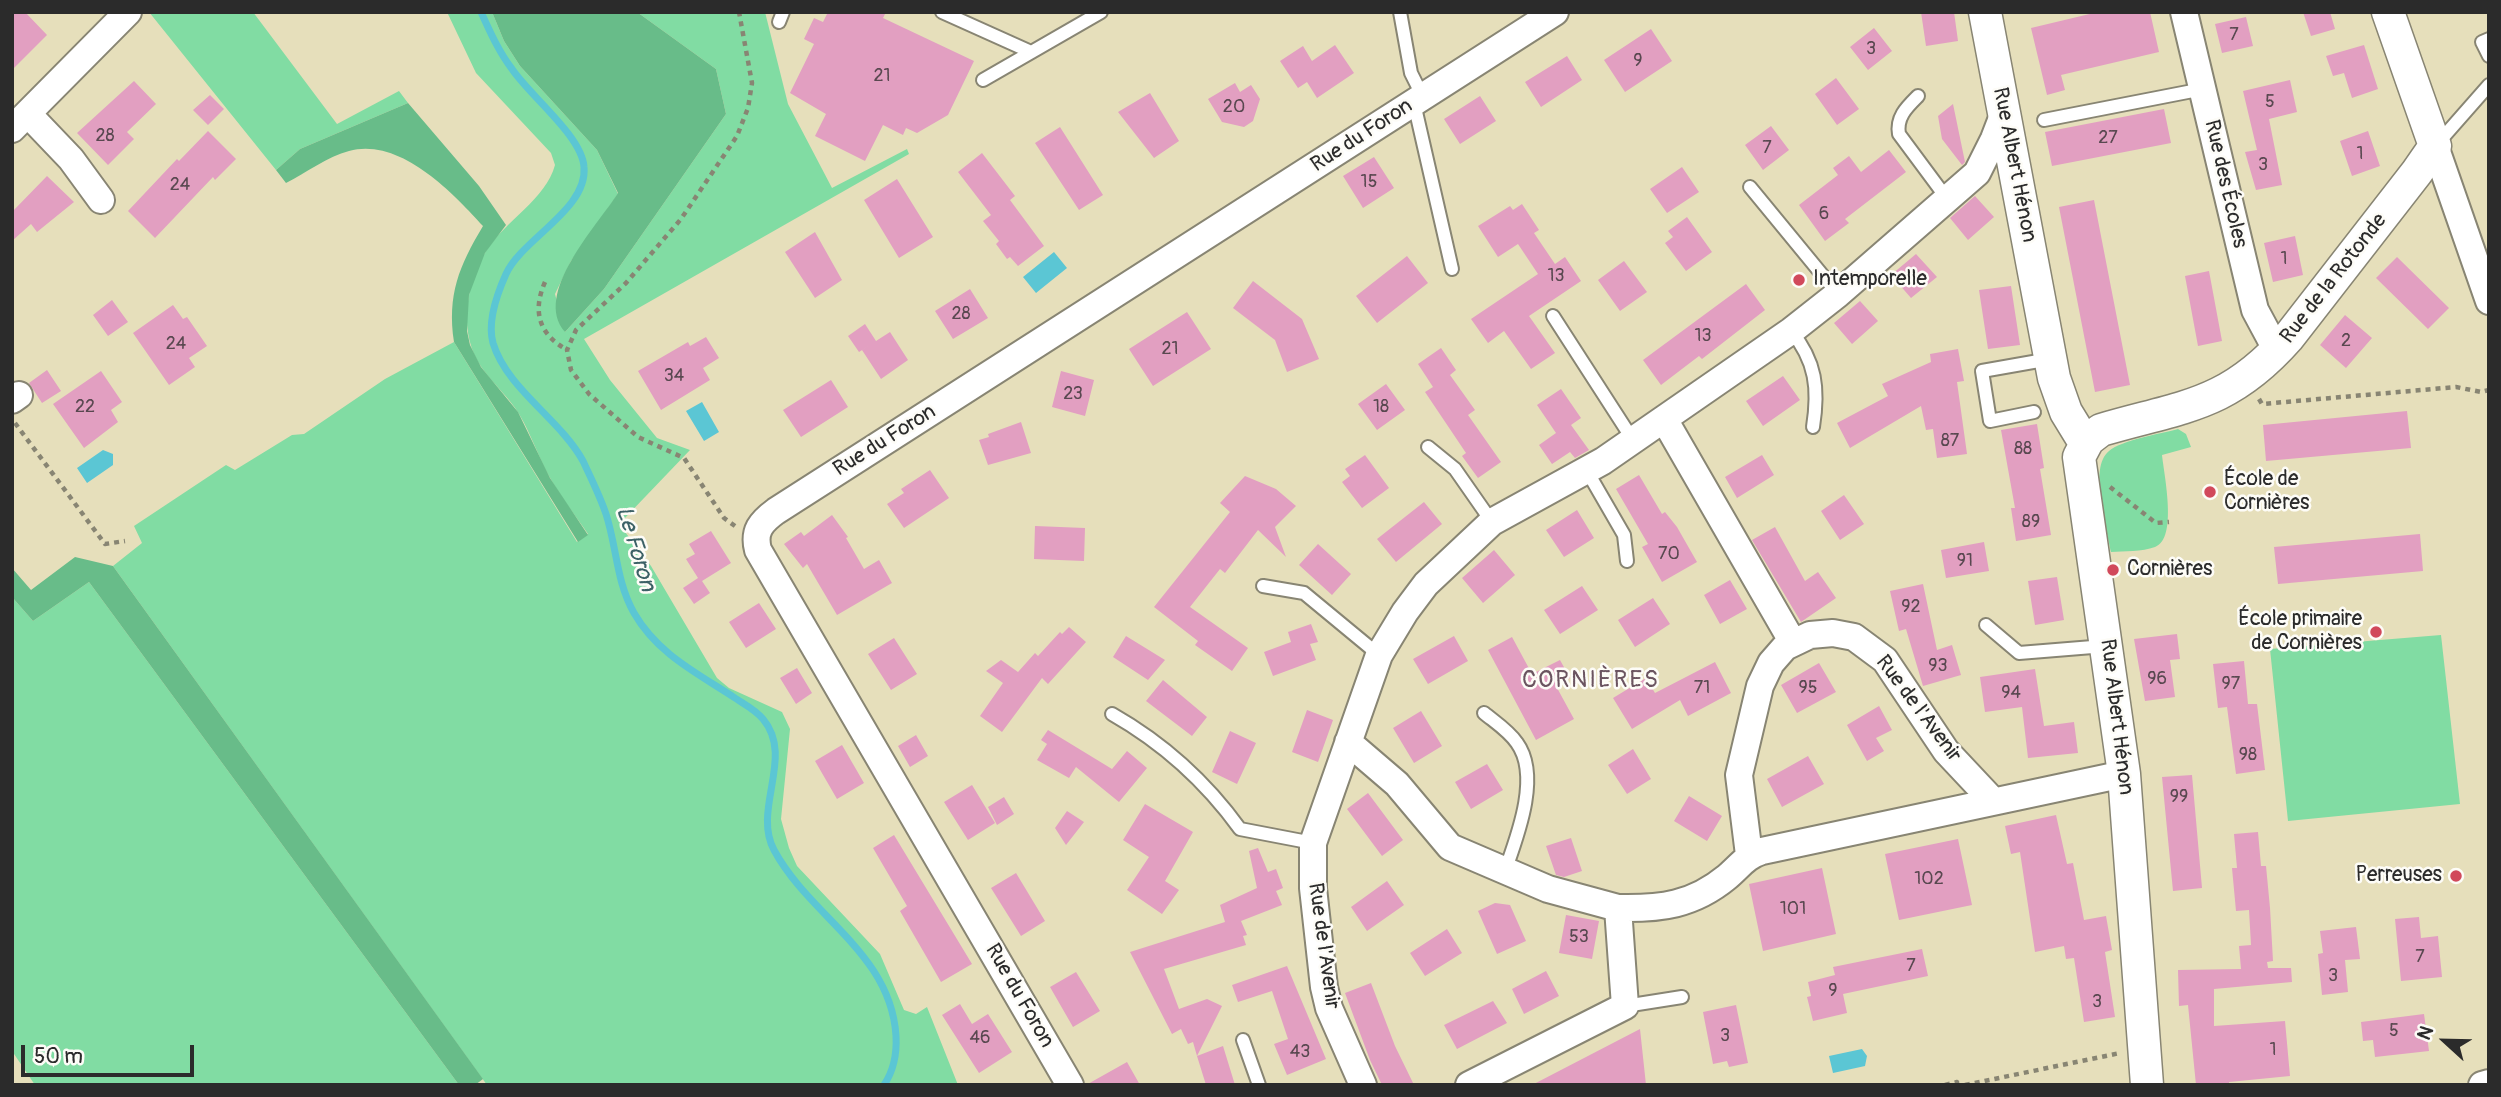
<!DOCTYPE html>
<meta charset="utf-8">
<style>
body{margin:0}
#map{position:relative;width:2501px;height:1097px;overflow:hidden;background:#e6dfbb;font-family:Pangolin,sans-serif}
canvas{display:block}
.frame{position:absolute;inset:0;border:14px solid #2b2b2b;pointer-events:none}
.north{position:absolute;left:2410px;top:1006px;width:70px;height:70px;-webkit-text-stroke:5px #fdfcf7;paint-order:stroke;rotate:292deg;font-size:19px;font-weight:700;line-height:28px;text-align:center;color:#2b2b2b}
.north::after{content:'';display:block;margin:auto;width:24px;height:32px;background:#2b2b2b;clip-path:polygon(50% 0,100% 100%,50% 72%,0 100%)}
.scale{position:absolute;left:21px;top:1045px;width:173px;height:32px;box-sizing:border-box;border:4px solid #2b2b2b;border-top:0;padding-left:9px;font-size:21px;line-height:24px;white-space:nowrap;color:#2b2b2b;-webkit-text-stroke:5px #fdfcf7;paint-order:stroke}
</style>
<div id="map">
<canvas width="2501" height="1097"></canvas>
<div class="frame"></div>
<div class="north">N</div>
<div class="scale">50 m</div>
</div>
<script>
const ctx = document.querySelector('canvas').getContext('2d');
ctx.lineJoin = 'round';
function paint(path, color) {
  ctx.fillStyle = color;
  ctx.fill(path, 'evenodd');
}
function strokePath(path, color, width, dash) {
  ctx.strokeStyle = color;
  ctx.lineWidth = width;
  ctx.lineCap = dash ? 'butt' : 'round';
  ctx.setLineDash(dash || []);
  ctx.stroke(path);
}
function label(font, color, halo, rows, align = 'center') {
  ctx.font = font + ' Pangolin,sans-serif';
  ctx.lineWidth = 5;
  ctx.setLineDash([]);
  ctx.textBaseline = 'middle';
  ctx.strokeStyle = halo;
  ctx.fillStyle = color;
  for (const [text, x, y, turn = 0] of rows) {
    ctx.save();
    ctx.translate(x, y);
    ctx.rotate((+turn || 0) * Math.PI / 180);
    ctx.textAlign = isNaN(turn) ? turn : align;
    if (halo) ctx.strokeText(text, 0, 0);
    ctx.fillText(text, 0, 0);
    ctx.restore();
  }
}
paint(new Path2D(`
 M149,12h104l84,112 62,-33 9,12 -108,46 -24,21z
 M447,12h45l12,29 16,25 77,84 21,44 -47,67 -16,33 10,38 39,-43 122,-175 -10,-45 -79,-57h128l23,92 44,84 75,-39 2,5 -325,185 26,41 47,58 33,12 -67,70 -1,8 29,38 66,112 12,10 53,24 8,17 -9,90 8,29 8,18 83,88 24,56 12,4 11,-7 31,78h-471l-374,-519 29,-23 -8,-17 92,-61 9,5 57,-35 12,-1 81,-55 69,-37 123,200 11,-8c-13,-19 -28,-38 -39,-58 -11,-20 -18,-42 -30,-62 -10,-17 -26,-30 -37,-46 -24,-34 -17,-82 4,-117 19,-30 60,-52 69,-86l-4,-12 -75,-80z
 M2178,429l8,5 5,13 -29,8c2,20 16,84 -7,92 -13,5 -31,4 -44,5 -4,-24 -23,-84 -2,-101 13,-11 51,-17 69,-22z
 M89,582l370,503h-424l-23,-34v-454l21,24z
 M2441,635l19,169 -172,17 -18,-172z`), '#81dca3');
paint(new Path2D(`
 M492,12h145l79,57 10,45 -122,175 -39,43c-33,-38 32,-106 53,-139l-21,-43 -77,-84 -16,-25z
 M408,103l71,83 27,39 -21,28 -16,42 -2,36 3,14 11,22 37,45 32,66 38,57 -10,7 -124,-200c-7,-47 5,-76 29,-116 -30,-33 -83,-89 -134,-75 -21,5 -43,22 -63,32l-10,-13 24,-21z
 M75,557l38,9 370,513 -8,6h-16l-370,-503 -56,39 -21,-24v-29l19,22z`), '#68bc89');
paint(new Path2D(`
 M1054,252l13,16 -31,25 -13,-16z
 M702,402l17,30 -15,9 -18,-30z
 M103,450l10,4v11l-26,18 -10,-15z
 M1862,1049l5,7 -2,10 -32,7 -4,-17z`), '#5bc6d4');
strokePath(new Path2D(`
 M481,12c9,20 18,40 31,57 18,27 70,67 72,98 4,42 -62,72 -78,107 -9,20 -19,47 -13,69 14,46 67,76 90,118 8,17 17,35 23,53 11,34 10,67 28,99 23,40 61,59 98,83 10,7 23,13 31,23 32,38 -11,90 11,131 36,67 117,103 122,186 1,18 -2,34 -12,49`), '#5bc6d4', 7);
paint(new Path2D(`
 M12,12h13l22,23 -35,35z
 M828,12h58l-3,6 91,43 -26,54 -31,18 -11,-5 -3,7 -20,-10 -18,36 -50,-25 11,-22 -36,-21 24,-49 -10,-5 10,-21 9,4z
 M1921,12h33l4,29 -32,5z
 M2098,12h52l9,40 -98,23 4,15 -18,5 -16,-67z
 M2303,12h27l5,17 -24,7z
 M2246,17l7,29 -31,7 -7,-29z
 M1874,28l18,23 -24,19 -18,-23z
 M1651,29l21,32 -47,31 -21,-32z
 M1335,45l19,28 -37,25 -10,-16 -9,6 -18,-27 23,-15 9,15z
 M2364,45l14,44 -26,9 -8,-25 -11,3 -7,-20z
 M1567,56l15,24 -41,27 -16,-25z
 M1836,78l23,31 -22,16 -22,-31z
 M2290,80l7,32 -28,7 13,66 -26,5 -11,-38 12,-2 -14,-59z
 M134,81l22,23 -29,28 7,7 -26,26 -31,-32z
 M1235,83l5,9 11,-7 9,14 -7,22 -9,6 -22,-5 -14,-23z
 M1150,93l29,48 -25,17 -36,-46z
 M210,95l14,14 -16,16 -15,-15z
 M1480,96l16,25 -36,23 -16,-25z
 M1953,104l12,58 -3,3 -20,-26 -4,-23z
 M2164,109l7,34 -119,23 -7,-34z
 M1771,126l18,24 -26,20 -18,-25z
 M1060,127l43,68 -24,15 -44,-67z
 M208,131l28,28 -21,21 -2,-3 -58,61 -27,-27 49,-52 2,2z
 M2368,131l12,35 -28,10 -12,-35z
 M1889,150l17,22 -61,47 4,4 -24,18 -26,-36 39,-30 -5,-7 16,-12 12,16z
 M982,153l33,43 -5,4 34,46 -26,20 -8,-9 -3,2 -11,-15 3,-3 -16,-20 8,-6 -33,-43z
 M1374,157l20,31 -31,20 -20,-32z
 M1682,167l17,25 -32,21 -17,-24z
 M47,176l27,26 -37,30 -6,-8 -19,17v-29z
 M897,179l36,58 -34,21 -35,-58z
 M1975,196l19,21 -26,23 -18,-22z
 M2094,200l36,185 -35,7 -36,-185z
 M1522,204l17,26 -5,3 21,31 10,-7 16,24 -52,35 26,37 -24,16 -27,-38 -16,12 -17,-24 67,-45 -20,-30 -20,13 -20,-31 32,-20 3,4z
 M1687,217l25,35 -26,19 -21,-28 8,-6 -5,-6z
 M815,232l27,48 -27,18 -30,-46z
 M2295,236l8,39 -30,7 -9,-39z
 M1916,254l21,23 -26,21 -20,-23z
 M1407,256l21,27 -51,40 -21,-27z
 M2397,257l52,51 -21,21 -52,-51z
 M1624,261l23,31 -27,19 -22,-31z
 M2209,271l13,70 -24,5 -13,-70z
 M1253,281l49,38 17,40 -32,13 -12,-32 -42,-32z
 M1746,284l19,26 -63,49 -3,-3 -38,29 -18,-25z
 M2011,286l9,59 -32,4 -9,-59z
 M970,289l18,29 -35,21 -18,-28z
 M112,300l16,22 -20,14 -15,-21z
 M1860,301l18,20 -26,23 -18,-21z
 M173,305l10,14 4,-2 20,29 -18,12 6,9 -26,18 -36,-52z
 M1187,312l24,37 -58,37 -24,-37z
 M2345,315l27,23 -26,30 -26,-23z
 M865,324l11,17 -17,11 -11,-16z
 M890,332l18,28 -27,19 -19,-29z
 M706,337l13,21 -16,10 7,12 -49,30 -23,-39 50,-29 2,4z
 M1441,348l15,22 -6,5 25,35 -7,5 33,47 -23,16 -16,-22 4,-3 -41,-61 8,-5 -15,-23z
 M1958,349l6,32 -7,1 10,72 -30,4 -4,-29 -7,1 -5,-24 -71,42 -13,-25 51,-27 -6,-12 49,-22 -1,-8z
 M47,370l14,21 -19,12 -13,-20z
 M101,371l21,31 -11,8 7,12 -34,26 -31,-44z
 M1061,371l33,9 -9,36 -33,-9z
 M1783,376l17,24 -37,26 -17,-25z
 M831,380l17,27 -47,30 -18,-27z
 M1386,384l19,26 -28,20 -19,-26z
 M1561,389l20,29 -10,7 18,25 -14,8 -5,-6 -18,12 -13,-19 17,-12 -19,-28z
 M2407,411l4,37 -145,13 -3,-36z
 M1021,422l10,31 -43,12 -9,-25 10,-3 -1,-3z
 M2037,424l7,44 -4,1 11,66 -35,6 -5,-33h4l-14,-78z
 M1365,455l24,33 -27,20 -20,-26 8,-6 -5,-7z
 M1762,455l12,20 -37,23 -12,-21z
 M930,470l19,28 -45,30 -17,-24 17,-11 -3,-4z
 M1639,475l23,39 3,-2 12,15 20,35 -35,20 -20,-35 6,-3 -32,-55z
 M1245,476l31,13 20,17 -21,21 11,30 -28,-27 -33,43 -5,-4 -30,38 58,41 -16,23 -37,-26 3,-4 -44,-34 76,-95 -10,-9z
 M1844,495l20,29 -24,16 -19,-29z
 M1424,502l18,22 -46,38 -19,-23z
 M1577,510l17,28 -30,19 -18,-27z
 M832,515l16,22 -2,1 18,31 15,-9 13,23 -55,32 -30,-51 -4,4 -19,-24 17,-12 3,4z
 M1035,526l50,2 -1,33 -50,-2z
 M1775,527l30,54 13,-9 18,26 -35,24 -49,-82z
 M711,531l20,32 -29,18 8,12 -16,11 -11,-16 15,-10 -12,-19 9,-5 -6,-10z
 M2420,534l3,37 -145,13 -4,-37z
 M1984,542l5,29 -43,7 -5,-28z
 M1318,544l33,30 -19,21 -33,-30z
 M1494,550l21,25 -32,28 -21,-25z
 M2057,577l7,43 -29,5 -7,-44z
 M1730,580l17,29 -27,15 -16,-29z
 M1923,584l14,66 15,-5 9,30 -38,11 -17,-57 -7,2 -9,-40z
 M1582,586l16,24 -38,24 -16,-24z
 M1653,598l17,26 -35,23 -17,-27z
 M759,603l17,26 -30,19 -17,-26z
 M1311,624l7,18 -8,2 6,16 -43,16 -9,-24 27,-10 -3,-10z
 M1069,627l17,15 -38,42 -6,-6 -40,54 -22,-16 23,-33 -17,-12 15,-11 17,12 17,-19 3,3 22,-24 2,2z
 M2177,634l3,25 -10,1 5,37 -30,4 -11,-62z
 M1126,636l39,24 -17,20 -35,-23z
 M1454,636l14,25 -40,23 -15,-25z
 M1512,637l20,37 28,-14 10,18 -14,8 18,33 -38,21 -48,-90z
 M894,638l23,36 -26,16 -23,-36z
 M2244,661l4,43h9l8,66 -29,4 -9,-67 -9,1 -5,-44z
 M1715,662l16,31 -43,23 -8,-16 -48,29 -19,-31 33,-20 9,15z
 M1819,663l17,29 -39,21 -16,-28z
 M797,668l15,25 -16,11 -16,-26z
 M2035,669l9,57 30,-4 4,31 -50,5 -6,-51 -37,5 -5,-35z
 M1163,680l44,37 -15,19 -46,-35z
 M1879,706l13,24 -16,8 8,13 -17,10 -20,-36z
 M1307,710l26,10 -15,42 -26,-10z
 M1421,711l21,35 -28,17 -21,-35z
 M1048,730l64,39 15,-18 20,17 -28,34 -43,-35 -7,11 -32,-18 10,-16 -6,-4z
 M1230,731l26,12 -19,41 -25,-12z
 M916,735l12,21 -18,11 -12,-21z
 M842,745l22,38 -27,16 -22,-38z
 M1633,749l18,30 -24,15 -19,-29z
 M1808,756l16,28 -42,23 -15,-28z
 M1487,764l16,26 -32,19 -16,-27z
 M2192,775l10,113 -29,3 -11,-114z
 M972,785l23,38 -27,17 -24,-38z
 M1368,793l35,47 -21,16 -35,-47z
 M1689,796l33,20 -15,25 -33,-20z
 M1004,797l10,17 -17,11 -9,-18z
 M1145,804l48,28 -28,49 14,9 -17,24 -35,-24 22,-33 -26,-17z
 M1067,811l17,11 -18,23 -11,-17z
 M2056,815l11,49 6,-1 11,57 22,-4 6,34 -7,2 10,65 -31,5 -10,-64 -8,1 -2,-13 -29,6 -15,-100 -9,2 -6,-28z
 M2258,832l3,34h5l4,42 3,53 -6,1 1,6h23l1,14 -78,7v37l71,-5 5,55 -61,6v3h-33l-8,-80 -9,1 -1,-36 63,-1 -2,-23 12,-1 -2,-35 -13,1 -4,-43h5l-3,-34z
 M894,835l78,129 -31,18 -41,-71 7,-5 -34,-58z
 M1571,838l11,33 -18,6 -8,-2 -10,-29z
 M1958,839l14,66 -73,15 -14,-66z
 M1258,848l10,24 8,-3 7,19 -7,3 6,14 -41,16 6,14 -4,1 3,9 -82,24 15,40 28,-10 15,7 -25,50 -4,-14 -5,2 -7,-15 -9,5 -42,-82 95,-30 -5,-17 37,-17 -8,-37z
 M1822,868l14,66 -73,17 -14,-67z
 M1016,873l29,48 -24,15 -30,-48z
 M1387,881l17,24 -37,26 -16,-24z
 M1495,903l15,2 16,36 -29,13 -19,-43z
 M1566,915l33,6 -7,38 -33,-6z
 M2419,917l2,21 17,-2 4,41 -41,4 -6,-62z
 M2356,927l4,32 -15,1 3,32 -26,3 -4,-41 5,-1 -3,-22z
 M1447,929l15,24 -37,23 -15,-23z
 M1922,949l6,27 -85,18 4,19 -34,8 -6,-24 4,-1 -3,-14 27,-7 -2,-8z
 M1287,966l39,93 -39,16 -13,-31 14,-5 -16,-48 -34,11 -6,-17z
 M1546,971l13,25 -35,18 -12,-25z
 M1076,972l24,39 -27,16 -23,-40z
 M1371,983l24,63 19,39h-32l-12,-25 -25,-67z
 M1493,1001l14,22 -50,26 -13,-24z
 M960,1004l12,20 16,-10 24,38 -33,21 -37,-58z
 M1736,1005l12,58 -19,4 -2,-6 -14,3 -10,-52z
 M2424,1014l5,37 -54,6 -2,-17 -10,1 -2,-19z
 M1640,1029l6,56h-114z
 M1223,1046l12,39h-29l-9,-29z
 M1127,1062l13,23h-54z`), '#e29fc1');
const service = new Path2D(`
 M942,12l89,40
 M1400,12l11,61 12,24
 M779,22l4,-10
 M2489,39l-7,3 7,14
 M983,80l118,-68
 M1918,96c-11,11 -22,21 -19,38l49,66
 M1414,103l38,166
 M2044,120l159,-31
 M2438,143l51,-58
 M1750,187l88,107
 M1553,316l80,124
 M1791,331c25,30 28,58 22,96
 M2034,412l-44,9 -8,-50 68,-12
 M1428,447l27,22 37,53
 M1587,471l37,64 3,26
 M1263,586l41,7 75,62
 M1986,625l33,28 86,-7
 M1484,713c11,9 25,18 33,30 24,33 0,94 -12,128
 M1112,714c51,29 94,68 128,115l73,14
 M1625,1006l57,-9
 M1243,1040l16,45`);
const minor = new Path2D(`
 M2184,12l71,298 22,41
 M28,114l43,45 30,41
 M12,129l116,-117
 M2435,146l54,155
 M12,400l7,-5
 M1664,419l128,222
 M1348,742l49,42 53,63 98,42 70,19 7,98 -156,79
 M1749,855l-10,-80 21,-89 11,-23 14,-16 25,-12 23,-2 21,4 31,23 61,91 47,50
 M1618,908c43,1 75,-3 109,-31 13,-11 19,-21 35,-26l362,-77
 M1070,1085l-312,-535c-5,-19 3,-28 18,-39l779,-499
 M1363,1085l-34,-77 -5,-21 -11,-99v-45l66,-188 26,-43 21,-28 66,-62 111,-61 188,-130 47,-37 139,-121 17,-34 10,-26
 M2482,1085l7,-2`);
const tertiary = new Path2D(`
 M1985,12l69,366 12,34 19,31
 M2147,1085l-23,-311 -45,-317 9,-17 13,-10c81,-24 126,-23 187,-92l129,-166 18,-26 -47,-134`);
strokePath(service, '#888573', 16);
strokePath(minor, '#888573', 30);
strokePath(tertiary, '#888573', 35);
strokePath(new Path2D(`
 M545,282c-13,30 -6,52 22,68
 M2259,399l3,5 194,-17 25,5 8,-2
 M15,423l90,121 20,-3
 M2110,487l46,36 13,-1
 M735,526l-11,-8 -40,-60 -46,-21 -49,-43 -18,-24 -4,-20 9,-20 50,-47 55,-64 56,-83 11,-28 4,-25 -13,-71
 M1945,1085l12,-3v3
 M1965,1085l155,-32`), '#888573', 4.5, [5, 5]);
strokePath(service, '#fff', 12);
strokePath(minor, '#fff', 26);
strokePath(tertiary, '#fff', 32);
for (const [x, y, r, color] of [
 [1799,280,7,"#d1495b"],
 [2210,492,7,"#d1495b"],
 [2113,570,7,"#d1495b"],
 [2376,632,7,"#d1495b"],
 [2456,876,7,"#d1495b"]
]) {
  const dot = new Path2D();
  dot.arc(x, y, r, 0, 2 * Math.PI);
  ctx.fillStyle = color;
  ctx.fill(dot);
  strokePath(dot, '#fdfcf7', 2.5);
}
label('18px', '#594850', null, [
 ["7",2234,35],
 ["3",1871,49],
 ["9",1638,61],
 ["21",882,76],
 ["5",2270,102],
 ["20",1234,107],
 ["28",105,136],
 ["27",2108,138],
 ["7",1767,148],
 ["1",2360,154],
 ["3",2263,165],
 ["15",1369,182],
 ["24",180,185],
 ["6",1824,214],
 ["1",2284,259],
 ["13",1556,276],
 ["28",961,314],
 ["13",1703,336],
 ["2",2346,341],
 ["24",176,344],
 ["21",1170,349],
 ["34",674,376],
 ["23",1073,394],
 ["22",85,407],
 ["18",1381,407],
 ["87",1950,441],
 ["88",2023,449],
 ["89",2031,522],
 ["70",1669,554],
 ["91",1965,561],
 ["92",1911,607],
 ["93",1938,666],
 ["96",2157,679],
 ["97",2231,684],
 ["71",1702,688],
 ["95",1808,688],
 ["94",2011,693],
 ["98",2248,755],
 ["99",2179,797],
 ["102",1929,879],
 ["101",1793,909],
 ["53",1579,937],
 ["7",2420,957],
 ["7",1911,966],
 ["3",2333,976],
 ["9",1833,991],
 ["3",2097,1002],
 ["5",2394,1031],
 ["3",1725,1036],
 ["46",980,1038],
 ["1",2273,1050],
 ["43",1300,1052]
]);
label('21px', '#2b2b2b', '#fdfcf7', [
 ["Rue du Foron",1362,136,-33],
 ["Rue Albert Hénon",2014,165,79],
 ["Rue des Écoles",2225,184,77],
 ["Rue de la Rotonde",2334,279,-52],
 ["Rue du Foron",885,441,-32],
 ["Rue de l'Avenir",1918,709,53],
 ["Rue Albert Hénon",2116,717,83],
 ["Rue de l'Avenir",1323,946,82],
 ["Rue du Foron",1019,996,60]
]);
label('21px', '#2b2b2b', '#fdfcf7', [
 ["Intemporelle",1813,280],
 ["École de",2224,480],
 ["Cornières",2224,504],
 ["Cornières",2127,570],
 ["École primaire",2362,620,"right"],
 ["de Cornières",2362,644,"right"],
 ["Perreuses",2442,876,"right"]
], 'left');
label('italic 23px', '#3c6166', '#fdfcf7', [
 ["Le Foron",635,549,73]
]);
ctx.letterSpacing = '2px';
label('24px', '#6b5460', '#fdfcf7', [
 ["CORNIÈRES",1591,681]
]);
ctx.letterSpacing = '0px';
</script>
